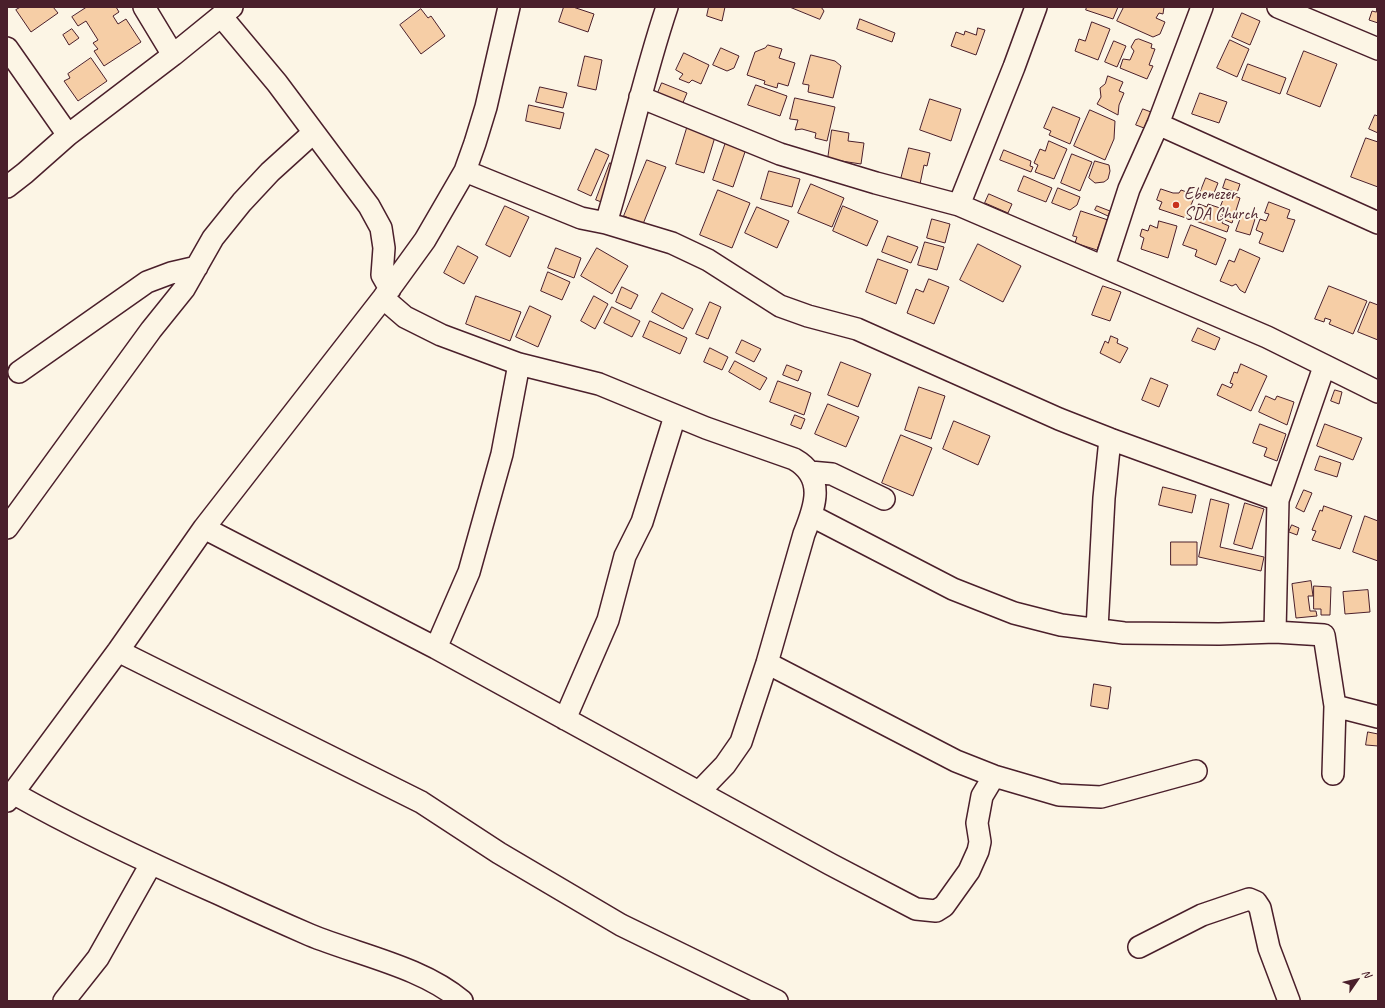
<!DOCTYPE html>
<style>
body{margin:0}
#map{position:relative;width:1385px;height:1008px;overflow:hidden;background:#fcf5e5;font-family:Caveat,sans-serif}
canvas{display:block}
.frame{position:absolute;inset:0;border:8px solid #4a1f2b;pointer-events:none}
.north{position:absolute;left:1337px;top:960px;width:40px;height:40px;-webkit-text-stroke:3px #fcf5e5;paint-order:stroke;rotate:56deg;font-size:11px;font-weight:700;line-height:16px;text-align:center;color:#4a1f2b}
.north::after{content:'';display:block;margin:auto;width:14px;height:18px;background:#4a1f2b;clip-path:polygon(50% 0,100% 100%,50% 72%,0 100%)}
</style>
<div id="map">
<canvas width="1385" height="1008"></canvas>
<div class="frame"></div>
<div class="north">N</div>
</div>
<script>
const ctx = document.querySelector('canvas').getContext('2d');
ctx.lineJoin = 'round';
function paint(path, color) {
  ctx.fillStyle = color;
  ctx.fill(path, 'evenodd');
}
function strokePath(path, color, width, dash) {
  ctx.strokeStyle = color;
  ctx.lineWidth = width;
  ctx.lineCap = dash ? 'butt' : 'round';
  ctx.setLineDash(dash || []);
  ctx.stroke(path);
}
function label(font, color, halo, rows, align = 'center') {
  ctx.font = font + ' Caveat,sans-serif';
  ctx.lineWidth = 4;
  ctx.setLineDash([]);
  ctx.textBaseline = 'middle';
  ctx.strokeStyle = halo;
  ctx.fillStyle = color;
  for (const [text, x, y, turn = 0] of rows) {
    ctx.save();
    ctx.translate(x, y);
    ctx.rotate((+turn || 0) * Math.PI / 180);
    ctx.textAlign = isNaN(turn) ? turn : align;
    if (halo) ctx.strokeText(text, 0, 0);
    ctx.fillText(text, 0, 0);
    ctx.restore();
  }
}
const building = new Path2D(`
 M21,7h32l5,6 -27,19 -15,-22z
 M87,7h29l3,5 -6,4 5,8 8,-5 15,23 -37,24 -10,-15 4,-2 -5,-6 5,-3 -12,-19 -8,5 -6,-9z
 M564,7h9l21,7 -6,18 -29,-10z
 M709,7h16l-3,14 -15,-5z
 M790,7h31l3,4 -4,8z
 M1087,7h31l-5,12 -27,-9z
 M1124,7h40l-1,7 -4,-1 -3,5 9,4 -5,12 -7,3 -36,-16z
 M1377,7h1v16l-9,-3 3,-9 4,1z
 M421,9l7,9 3,-2 14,20 -24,18 -21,-29z
 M1242,13l18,8 -10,24 -18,-8z
 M860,19l35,14 -3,9 -35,-13z
 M1092,22l18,7 -12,31 -23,-9 4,-12 6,2z
 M978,28l7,2 -9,25 -25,-9 5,-14 8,3 1,-4 11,4z
 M72,29l7,9 -10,7 -6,-10z
 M1139,39l13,5 -1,4 4,1 -6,16 4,1 -6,13 -27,-11 3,-9 7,1 4,-9 -3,-4 4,-7z
 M1230,40l19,9 -12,28 -20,-9z
 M1114,41l12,5 -9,21 -12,-5z
 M768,45l14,4 -3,9 16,5 -7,23 -10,-3 -1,5 -13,-4 1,-3 -18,-6 8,-23 10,-4z
 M721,48l18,8 -5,12 -7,3 -14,-6z
 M1304,51l33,13 -17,43 -33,-13z
 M684,53l25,12 -8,19 -9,-4 -3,3 -10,-4 4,-5 -7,-4z
 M811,55l24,6 6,5 -8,32 -25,-6 1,-7 -6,-1z
 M585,56l17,4 -6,30 -18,-4z
 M91,58l16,23 -29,20 -14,-20 6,-3 -2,-4z
 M1248,64l38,14 -6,16 -38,-14z
 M1108,76l15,6 -4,9 5,2 -5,12 -1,10 -21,-11 4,-7 -1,-9 5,-4z
 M662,83l25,10 -5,12 -25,-10z
 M756,85l31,11 -7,20 -32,-11z
 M540,87l27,6 -4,15 -27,-6z
 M1200,93l27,9 -8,21 -27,-9z
 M795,98l40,9 -8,34 -12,-3 1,-5 -14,-4 -7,1 3,-10 -8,-1z
 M930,99l31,10 -10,32 -31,-11z
 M529,105l35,8 -4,16 -34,-8z
 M1053,107l27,11 -10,26 -21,-9 2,-4 -7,-3z
 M1143,109l8,3 -7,16 -8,-3z
 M1090,110l25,11 -1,18 -9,21 -31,-14z
 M1375,115l3,1v17l-9,-4z
 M687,128l28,9 -11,36 -28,-9z
 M832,130l17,3 -1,8 16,2 -3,21 -33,-5z
 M1366,138l12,4v45l-27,-10z
 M1049,141l18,8 -13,30 -19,-7 3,-7 -4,-2 6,-14 5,2z
 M726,142l20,7 -13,38 -20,-7z
 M909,148l21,5 -3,13 -3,-1 -4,19 -19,-5z
 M596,149l13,6 -18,41 -13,-6z
 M1004,150l27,11 -1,5 3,1 -2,5 -31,-12z
 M1072,154l20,8 -12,29 -19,-8z
 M647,160l19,7 -23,57 -19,-8z
 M1095,161l14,4 1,6 -2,8 -4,3 -9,1 -6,-5z
 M610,163l10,4 -13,37 -11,-4z
 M769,171l31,8 -8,28 -31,-8z
 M1024,176l28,12 -6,14 -28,-11z
 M1206,178l12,5 -6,15 -12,-5z
 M1226,179l14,5 -3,9 -14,-5z
 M811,184l33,14 -12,29 -34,-14z
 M1058,188l22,9 -3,8 -7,5 -18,-7z
 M1161,189l12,4h6l2,-3 14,5 -9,23 -27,-9 3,-7 -5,-2z
 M718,190l32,13 -18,45 -32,-13z
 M1226,193l14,5 -8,25 -7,-3 2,-4 -5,-1 2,-8 -3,-1z
 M989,194l23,10 -4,9 -23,-10z
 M1269,202l21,8 -3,8 8,2 -12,32 -24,-9 4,-10 -7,-3 4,-11 6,2 3,-7 -4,-1z
 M1199,204l8,3 1,-3 12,4 -2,7 6,3 -2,5 7,3 -2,6 -34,-12z
 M505,206l24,11 -19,40 -24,-12z
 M843,206l35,15 -11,25 -34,-15z
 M1097,206l13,5 -2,5 -13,-6z
 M757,207l32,14 -12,27 -32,-15z
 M1081,211l27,9 -11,30 -22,-7 2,-6 -4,-1z
 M1243,212l13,4 -6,19 -14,-4z
 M932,219l18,5 -5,19 -18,-5z
 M1159,221l18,5 -9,32 -27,-9 3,-11 -4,-2 2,-7 6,2 2,-6 7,3z
 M1191,225l35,14 -10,26 -21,-9 2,-6 -14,-5z
 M888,236l30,11 -7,16 -29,-11z
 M925,242l19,5 -7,23 -19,-5z
 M978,244l43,22 -18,36 -43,-22z
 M458,246l20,11 -14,27 -20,-11z
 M556,248l25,10 -7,20 -26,-10z
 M597,248l31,18 -16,28 -31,-18z
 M1240,249l20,9 -15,35 -5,-3 -4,-6 -4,2 -12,-5 9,-21 5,2z
 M878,259l30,11 -12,34 -30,-12z
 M548,272l22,10 -8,18 -21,-9z
 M929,279l20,8 -15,37 -27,-11 9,-24 7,3z
 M1103,286l18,6 -11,29 -18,-6z
 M1329,286l38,15 -14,33 -24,-10 2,-4 -6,-2 -1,4 -9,-3z
 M622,287l16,8 -7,14 -15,-7z
 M662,293l31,16 -10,20 -31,-17z
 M476,296l45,16 -11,29 -44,-17z
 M594,296l14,8 -13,25 -14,-8z
 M710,302l11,5 -13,32 -12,-5z
 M1370,302l8,3v35l-20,-8z
 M530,306l21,10 -13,31 -22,-10z
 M612,307l28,14 -8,16 -28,-14z
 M650,321l37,17 -7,16 -37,-17z
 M1198,328l22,10 -5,12 -23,-9z
 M1111,336l7,3 -1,4 11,5 -8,15 -20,-10 5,-12 3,2z
 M742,340l19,9 -7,13 -18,-9z
 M710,348l18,9 -6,13 -18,-8z
 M735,361l32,17 -7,12 -31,-18z
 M841,362l30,12 -13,33 -30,-12z
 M1241,364l26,12 -16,35 -34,-16 5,-11 9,4 2,-4 -3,-1 4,-11 3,1z
 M787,365l15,6 -4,10 -15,-6z
 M1151,378l17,7 -9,22 -17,-7z
 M778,381l33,12 -7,22 -34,-13z
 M919,387l26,9 -14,43 -26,-9z
 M1335,390l7,2 -3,12 -8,-3z
 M1266,396l9,4 2,-4 17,6 -7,23 -28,-13z
 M828,404l31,13 -13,30 -31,-13z
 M795,415l10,4 -4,10 -10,-4z
 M954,421l36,15 -12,29 -35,-16z
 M1260,424l26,10 -9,27 -13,-5 3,-8 -14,-5z
 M1325,424l37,14 -9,22 -36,-14z
 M901,435l31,13 -19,48 -31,-13z
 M1320,456l21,7 -4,14 -22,-7z
 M1163,487l33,8 -4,18 -33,-8z
 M1304,490l8,3 -8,19 -8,-4z
 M1211,499l18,5 -9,43 44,10 -3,14 -62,-14z
 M1245,503l19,6 -12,40 -18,-5z
 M1324,506l28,10 -12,33 -28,-9 4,-9 -4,-1 8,-20 2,1z
 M1365,516l13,5v40l-25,-9z
 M1292,525l7,3 -2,7 -8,-3z
 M1171,542h26v23h-26z
 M1311,581l2,15h-5l2,15h6l1,5 -21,2 -4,-34z
 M1314,586l17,1 -1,28h-9v-6h-7z
 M1368,590l2,22 -25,2 -2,-22z
 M1094,684l17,3 -3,22 -17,-3z
 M1368,732l10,2v12l-12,-1z`);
paint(building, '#f6cea6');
strokePath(building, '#4a1f2b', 1);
const minor = new Path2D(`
 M144,7l29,48
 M1278,7l100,42
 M221,16l56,67 92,123 12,22 3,20 -2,27 8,14
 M7,48l61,87
 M640,97l140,57 96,29 83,22 308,132 111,55
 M1158,124l220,99
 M465,171l116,47 25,5 66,20 36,17 72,46 28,10 49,13 202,90 51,20 168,61
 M7,187l18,-14 43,-38 105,-80 59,-48
 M959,205l55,-138 22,-60
 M606,223c22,-72 37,-145 61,-216
 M1104,266l25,-77 29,-65 44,-117
 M383,298l22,19 36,18 78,29 80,20 107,44 88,31c32,18 21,48 10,75l-37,129 -26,79 -16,23 -26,27
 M19,372l128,-90 24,-9 26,-6
 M810,472l22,2 52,25
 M812,516l141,73 61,24 47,12 63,8 95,1 56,-2 49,3 11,71 -2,68
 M7,528l144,-198 33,-41 29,-51 29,-36 28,-30 43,-39
 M204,528l232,120 394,216 86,45 20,2 8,-5 25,-35 9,-20 2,-9 -3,-19 5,-27 12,-20
 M1097,629l7,-131 6,-59
 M1275,632l3,-132 46,-133
 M436,648l33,-76 33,-118 17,-90
 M118,651l303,151 78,51 122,72 156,76
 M767,663l189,98 38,15 65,19 42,2 95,-26
 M1335,706l43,11
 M565,719l43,-99 17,-64 17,-34 33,-106
 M13,793c67,38 136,70 206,101 30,14 61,28 91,41 49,20 112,32 152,66
 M7,801l111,-150 86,-123 179,-230 42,-58 40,-69 10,-28 11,-36 23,-100
 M1139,947l63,-32 47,-16 7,3 4,6 9,40 20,53
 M64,1001l34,-43 53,-94`);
strokePath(minor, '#4a1f2b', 24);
strokePath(minor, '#fcf5e5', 21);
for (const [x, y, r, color] of [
 [1176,205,4,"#c8321e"]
]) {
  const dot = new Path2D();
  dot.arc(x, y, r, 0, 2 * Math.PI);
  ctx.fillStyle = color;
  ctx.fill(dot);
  strokePath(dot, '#fcf5e5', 1.5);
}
label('17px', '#4a1f2b', '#fcf5e5', [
 ["Ebenezer",1184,195],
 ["SDA Church",1184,215]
], 'left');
</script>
